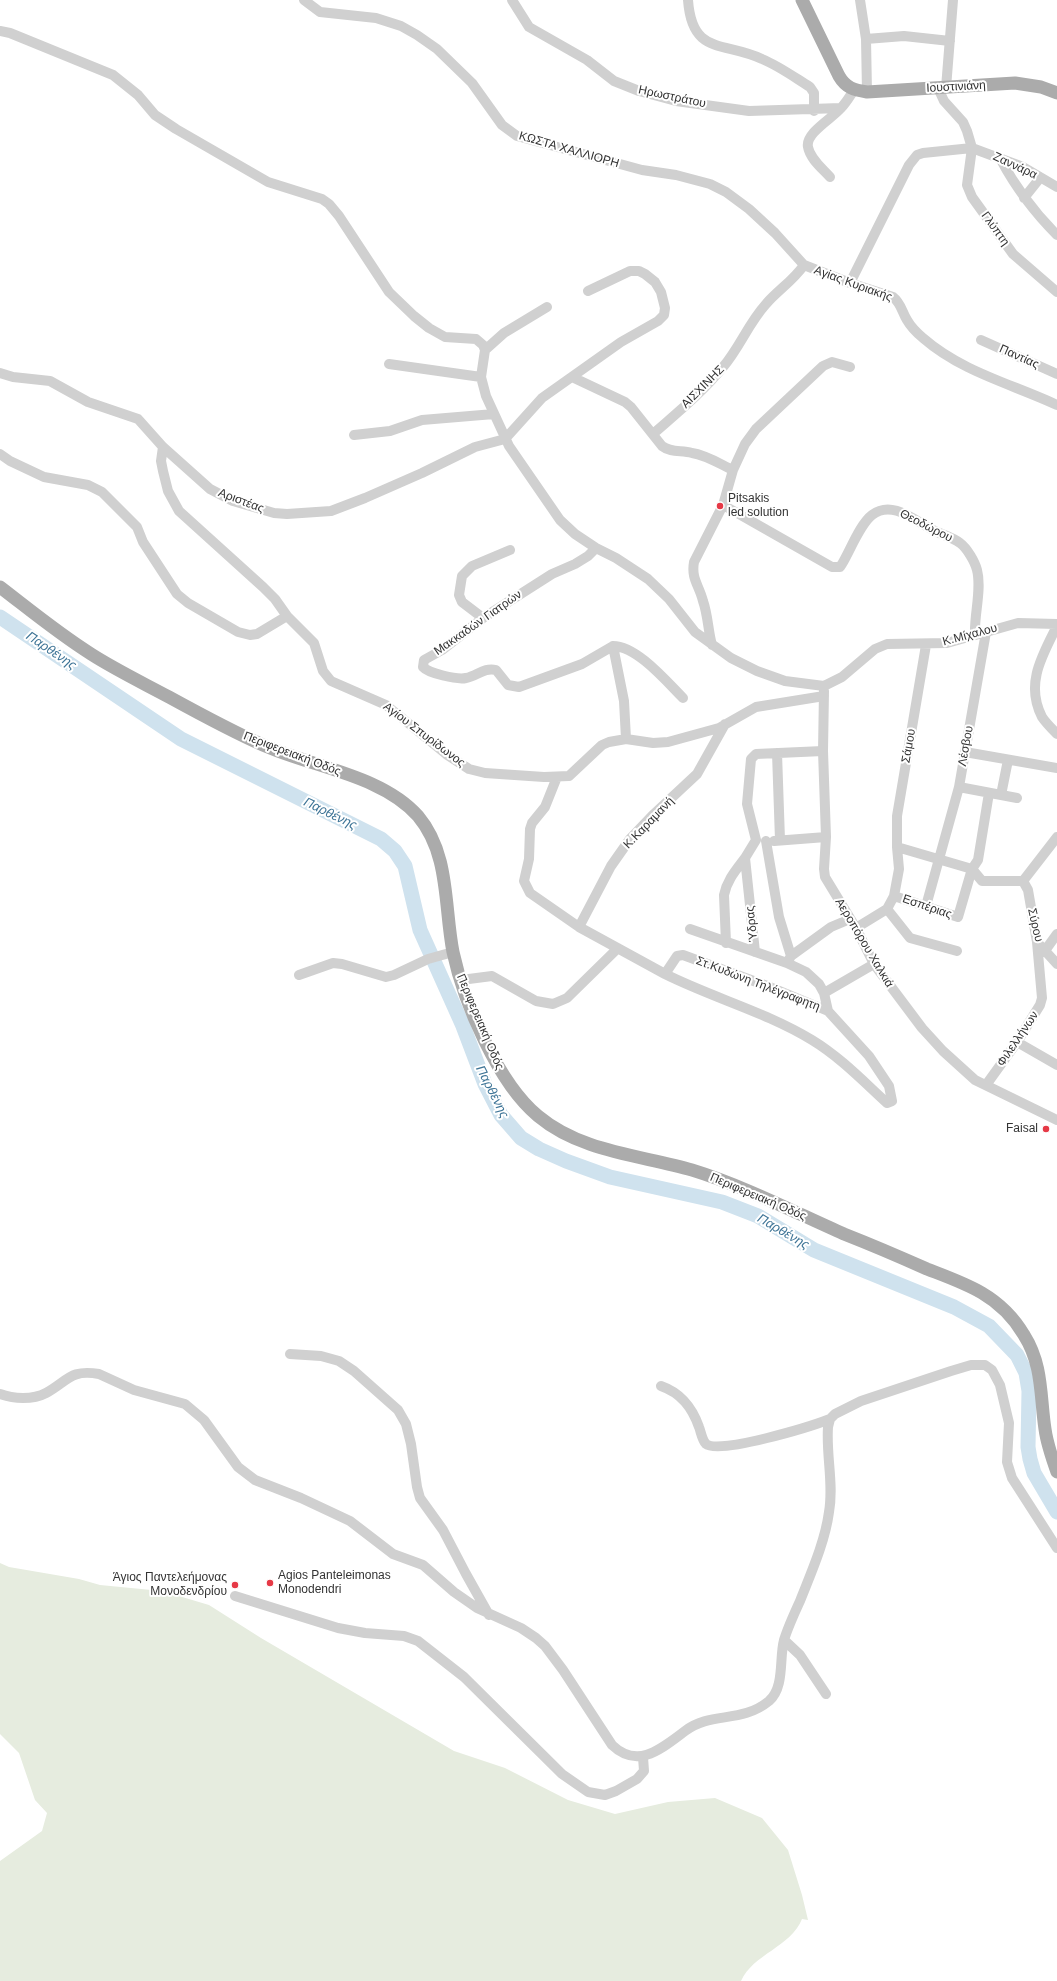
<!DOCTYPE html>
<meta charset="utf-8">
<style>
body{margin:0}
canvas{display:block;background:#fff}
</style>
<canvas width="1057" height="1981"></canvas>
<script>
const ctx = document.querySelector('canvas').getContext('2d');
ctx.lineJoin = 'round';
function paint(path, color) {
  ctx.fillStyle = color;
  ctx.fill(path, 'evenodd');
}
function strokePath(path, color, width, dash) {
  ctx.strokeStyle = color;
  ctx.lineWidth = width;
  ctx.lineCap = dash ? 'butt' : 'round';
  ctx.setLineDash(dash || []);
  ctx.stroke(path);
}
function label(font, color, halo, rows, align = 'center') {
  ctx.font = font + ' Helvetica,sans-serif';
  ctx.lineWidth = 4;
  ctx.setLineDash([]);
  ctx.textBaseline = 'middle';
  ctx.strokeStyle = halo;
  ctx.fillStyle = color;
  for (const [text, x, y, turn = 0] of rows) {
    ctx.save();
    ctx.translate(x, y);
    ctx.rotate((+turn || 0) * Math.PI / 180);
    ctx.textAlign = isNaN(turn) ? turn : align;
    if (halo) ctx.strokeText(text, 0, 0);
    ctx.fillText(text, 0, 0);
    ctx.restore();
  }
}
paint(new Path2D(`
 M0,1563l9,4 70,12 21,6 62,6 47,14 52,33 193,113 51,17 63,32 47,14 53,-12 47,-4 47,20 26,32 14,45 6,25 -6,-1c-11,28 -49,35 -61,62h-741v-120l42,-30 5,-18 -12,-13 -16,-47 -19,-19z`), '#e6ecdf');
strokePath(new Path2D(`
 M0,617l181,122 200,100 14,12 10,15 15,64 43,96 22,58 16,31 20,23 18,11 27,12 44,16 112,25 36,14 56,34 140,57 35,19 28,29 9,18 3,18 -1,56 2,12 4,14 23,39`), '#cfe2ee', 15);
strokePath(new Path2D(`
 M304,0l16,12 56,6 25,8 16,9 20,14 35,34 30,42 15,11 125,34 34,5 34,9 16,8 23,17 26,24 29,32 46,18 43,14c8,6 9,15 14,23 4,7 10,13 16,18 39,34 89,46 134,67
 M512,0l17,27 58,33 27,21 25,10 37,10 73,10 92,-3
 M688,0c4,56 36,41 74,59 17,7 32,18 48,28l4,6v18
 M860,0l6,39 1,53
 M0,31l10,2 103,42 25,20 17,20 21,14 92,53 54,17 7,5 10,12 50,76 25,24 15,12 16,9 31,2 7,6 2,5 -4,27 5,19 23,50 51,74 15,14 21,14 20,10 32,21 21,20 26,33 36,26 26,13 28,10 39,5 18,-9 33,-28 12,-5 60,-1 71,-20 39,1
 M866,39l38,-3 46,5
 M938,88l6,13 19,21 4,9 5,17 -5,37 5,12 41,57 44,38
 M946,88l7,-88
 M1001,160c15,28 33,52 56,75
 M830,177c-7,-8 -20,-18 -22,-30 -3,-14 25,-29 33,-39 5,-5 9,-12 13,-18
 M1024,198l16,-20
 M850,283l59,-118 8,-10 6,-2 49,-5 51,19 34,20
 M981,340l76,34
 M485,350l19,-17 43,-26
 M389,364l92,13
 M0,373l13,4 37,4 38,21 50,17 25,28 47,42 23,12 41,12 13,1 44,-3 34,-13 57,-25 53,-26 30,-8
 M572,377l53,25 6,5 31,39c9,7 19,4 30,7 14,2 28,11 41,17
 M653,434c24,-21 50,-42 70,-67 17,-20 25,-43 43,-63 12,-14 27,-23 38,-39
 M354,435l36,-4 32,-11 72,-6
 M505,439l37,-41 79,-56 37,-21 6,-6 1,-7 -4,-16 -6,-10 -10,-8 -6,-3h-9l-42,20
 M163,447l-2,14 2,10 5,20 11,20 84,76 12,12 12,17
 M0,454l10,7 34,16 44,8 14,7 35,35 6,15 34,52 11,9 50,29 12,3 7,-1 30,-18 27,27 9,28 8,10 55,24 60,49 23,15 16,4 59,4 25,-1 33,-31 7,-3 17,-3 27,4 15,-1 51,-14 37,-21 68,-11
 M723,505l109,62h8l2,-3c8,-13 18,-40 30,-49 21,-16 44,7 63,16 8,4 17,6 25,12 7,5 15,19 17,27 5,19 -3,45 -2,64
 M596,548l-8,8 -13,8 -23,10 -69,44 -41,32 -18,10 -1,7c5,6 34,13 43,11 11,-2 18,-11 30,-8l12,15 11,2 63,-23 31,-18
 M483,618l-21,-16 -3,-7 3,-19 10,-10 38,-16
 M1057,626c-15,30 -32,58 -15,91 4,6 10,12 15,17
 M712,645c-4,-14 -4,-30 -9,-44 -4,-16 -12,-22 -9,-39l29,-57 10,-35 12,-26 11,-15 67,-63 9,-4 18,5
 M824,691l-1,60 3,86 -2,32 1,8 31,51 18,36 48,64 21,23 32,29 82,40
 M626,739l-2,-38 -11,-55c24,0 54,36 70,52
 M965,752l92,16
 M777,753l3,87
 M557,777l-12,30 -13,16 -2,6 -1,30 -5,22 6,12 49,34 86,47 12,-18 6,-1 87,32 58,24 41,45 20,30 3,15 -5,2c-24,-22 -47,-46 -75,-63 -46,-28 -99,-42 -147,-66
 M959,787l58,11
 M1001,795l7,-35
 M1057,837l-34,44 5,9 9,52 20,22
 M766,841l13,76 12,39 -4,7
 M774,841l52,-4
 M897,847l75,22
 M972,869l10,12h41
 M894,896l64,21 14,-48 6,-9 11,-67
 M926,906l33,-119 27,-155
 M887,909l23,29 47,13
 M579,927l32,-61 19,-27 22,-23 45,-42 28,-50
 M856,928l31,-19 7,-13 5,-27 -2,-22v-31l29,-171
 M690,929l97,34 19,9 13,12 5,9 4,18
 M726,943l-2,-48c3,-15 12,-25 21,-37
 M755,952l-10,-94 11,-18 -9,-36 4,-45 5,-5 67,-3
 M1044,952l13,-18
 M791,956l40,-29 19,-8
 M299,975l34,-12 9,1 44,13 8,-2 34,-16 25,-7
 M461,980l31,-4 44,25 17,3 14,-6 51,-50
 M824,993l50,-29
 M1017,1042l40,23
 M986,1085l31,-43 23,-37 2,-7 -5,-56
 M290,1354l31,2 18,5 15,10 44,39 8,14 5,20 6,43 3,11 23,32 23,44 23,41
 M661,1386c20,7 31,21 38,41 2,5 3,13 7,17 13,11 106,-18 124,-25
 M0,1394c13,5 33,6 46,-1 22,-12 24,-24 53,-19l35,16 51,14 19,16 34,47 17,13 46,18 49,23 43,33 30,11 31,27 23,16 44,20 15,10 9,8 18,24 49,75c26,25 50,3 73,-14 26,-20 56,-7 84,-30 16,-14 10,-43 15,-61 4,-13 10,-26 16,-39 11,-28 25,-59 29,-89 5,-28 -3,-56 -1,-85l2,-8 5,-5 26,-13 90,-30 20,-6h14l7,5 8,15 9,38 -2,39 5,16 45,70
 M235,1596l103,32 27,5 39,3 14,5 46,36 98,97 26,18 17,3 11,-4 21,-12 7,-8 -1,-14
 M784,1640l16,15 26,39`), '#d0d0d0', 10);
strokePath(new Path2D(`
 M802,0l37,76c7,12 15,14 28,16l148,-9 26,4 16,6
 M0,587c30,23 59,47 91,67 25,16 52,29 78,43 31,17 62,34 94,48 49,22 119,30 155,71 32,38 26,90 35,136 11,51 45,131 85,164 43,36 102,39 154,54 52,16 102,42 152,64 28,11 56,23 83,35 18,7 38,14 55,24 17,10 32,25 42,42 19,30 16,61 21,94 2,15 7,29 12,43`), '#ababab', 13);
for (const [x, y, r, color] of [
 [720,506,4,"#e63946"],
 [1046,1129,4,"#e63946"],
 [270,1583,4,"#e63946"],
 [235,1585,4,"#e63946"]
]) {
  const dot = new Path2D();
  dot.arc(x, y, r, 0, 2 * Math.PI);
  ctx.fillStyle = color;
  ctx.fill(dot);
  strokePath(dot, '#fff', 1.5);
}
label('12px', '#333', '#fff', [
 ["Ιουστινιάνη",956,87,-3],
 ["Ηρωστράτου",672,97,12],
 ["ΚΩΣΤΑ ΧΑΛΛΙΟΡΗ",569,150,16],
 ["Ζαννάρα",1015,166,25],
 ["Γλύπτη",995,229,54],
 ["Αγίας Κυριακής",853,284,20],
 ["Παντίας",1019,357,24],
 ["ΑΙΣΧΙΝΗΣ",703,387,-45],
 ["Αριστέας",241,501,21],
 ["Θεοδώρου",926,526,27],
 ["Μακκαδών Γιατρών",478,623,-35],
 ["Κ.Μίχαλου",970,635,-15],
 ["Αγίου Σπυρίδωνος",424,735,37],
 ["Σάμου",909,746,-80],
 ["Λέσβου",966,746,-80],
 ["Περιφερειακή Οδός",292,754,21],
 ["Κ.Καραμανή",649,823,-46],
 ["Εσπέριας",927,907,19],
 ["Ύδρας",752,924,-96],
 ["Σύρου",1035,925,77],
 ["Αεροπόρου Χαλκιά",864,943,59],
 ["Στ.Κυδώνη Τηλέγραφητη",758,984,21],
 ["Περιφερειακή Οδός",480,1022,67],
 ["Φιλελλήνων",1018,1039,-56],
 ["Περιφερειακή Οδός",758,1197,23]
]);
label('12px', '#333', '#fff', [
 ["Pitsakis",728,499],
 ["led solution",728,513],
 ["Faisal",1038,1129,"right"],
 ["Agios Panteleimonas",278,1576],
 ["Monodendri",278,1590],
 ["Άγιος Παντελεήμονας",227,1578,"right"],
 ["Μονοδενδρίου",227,1592,"right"]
], 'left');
label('italic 13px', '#3f7597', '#fff', [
 ["Παρθένης",51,651,34],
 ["Παρθένης",330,814,26],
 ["Παρθένης",492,1092,63],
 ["Παρθένης",783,1232,30]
]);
</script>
